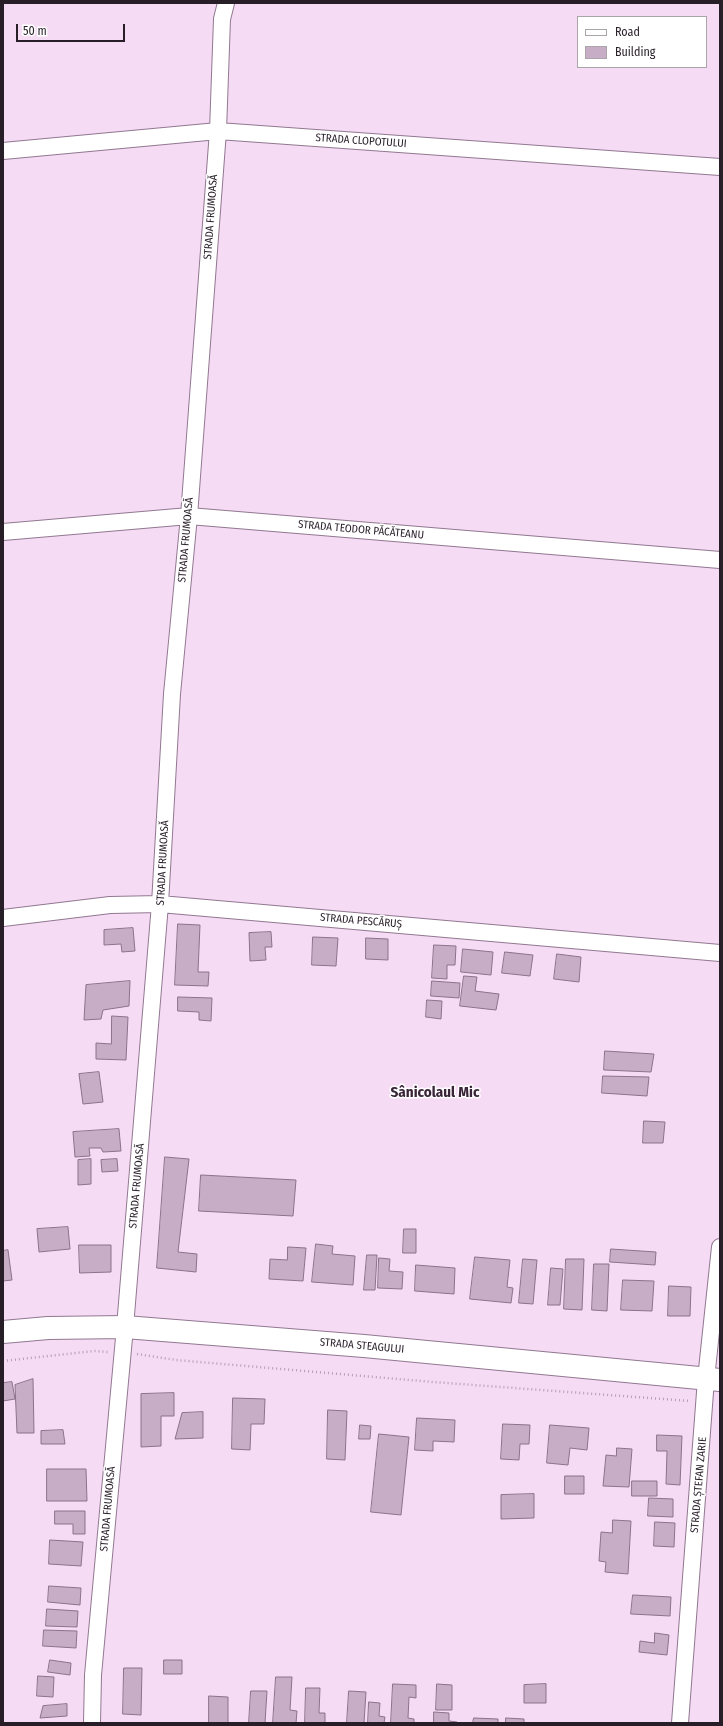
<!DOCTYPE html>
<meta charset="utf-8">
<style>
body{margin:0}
#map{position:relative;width:723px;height:1726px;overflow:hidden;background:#f6dbf5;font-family:"Fira Sans Condensed",sans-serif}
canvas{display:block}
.frame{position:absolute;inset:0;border:4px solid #281e28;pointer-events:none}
.legend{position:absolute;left:577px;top:16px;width:130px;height:52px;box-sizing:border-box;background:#fff;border:1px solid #a9a5a9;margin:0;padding:5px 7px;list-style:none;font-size:12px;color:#281e28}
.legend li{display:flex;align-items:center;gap:8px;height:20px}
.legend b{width:20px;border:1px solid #a9a5a9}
.scale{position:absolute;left:16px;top:24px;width:109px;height:18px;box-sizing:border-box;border:2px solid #281e28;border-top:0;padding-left:5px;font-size:12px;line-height:14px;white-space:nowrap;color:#281e28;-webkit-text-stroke:3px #fff;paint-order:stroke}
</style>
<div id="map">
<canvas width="723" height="1726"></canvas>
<div class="frame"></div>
<ul class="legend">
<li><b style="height:5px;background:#fff"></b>Road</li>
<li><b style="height:11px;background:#c8adc7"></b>Building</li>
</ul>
<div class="scale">50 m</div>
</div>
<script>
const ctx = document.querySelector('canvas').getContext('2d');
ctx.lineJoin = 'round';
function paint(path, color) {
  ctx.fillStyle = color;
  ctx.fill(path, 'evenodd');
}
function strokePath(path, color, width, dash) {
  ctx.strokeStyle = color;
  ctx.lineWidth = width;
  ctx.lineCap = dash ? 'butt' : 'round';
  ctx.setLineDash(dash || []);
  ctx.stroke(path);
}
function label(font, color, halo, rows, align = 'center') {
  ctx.font = font + ' "Fira Sans Condensed",sans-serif';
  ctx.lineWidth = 3;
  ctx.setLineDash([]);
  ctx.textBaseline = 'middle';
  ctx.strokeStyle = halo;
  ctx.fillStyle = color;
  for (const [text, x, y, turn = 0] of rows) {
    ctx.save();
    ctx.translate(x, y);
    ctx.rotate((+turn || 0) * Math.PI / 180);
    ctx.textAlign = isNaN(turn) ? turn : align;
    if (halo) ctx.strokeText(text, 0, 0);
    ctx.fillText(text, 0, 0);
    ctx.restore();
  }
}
const building = new Path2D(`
 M178,924l22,1 -2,47h11l-1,14 -33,-1z
 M133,928l2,23 -13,1 -1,-8 -17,1v-15z
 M271,932l1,15h-7l1,13 -16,1 -1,-28z
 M313,937l25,1 -2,28 -24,-1z
 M366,938l22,1v21l-22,-1z
 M434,945l22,1 -1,19h-8v14l-15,-1z
 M463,949l30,3 -2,23 -30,-3z
 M505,952l28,3 -3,21 -28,-3z
 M557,954l24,3 -2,25 -25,-3z
 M464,976l13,1 -2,14 24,3 -3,16 -36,-4z
 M130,981l-1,25 -26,4 -2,9 -17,1 2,-35z
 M432,981l28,2 -1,15 -28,-2z
 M178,997l34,1 -1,23 -12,-1v-8l-21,-1z
 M427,1000l15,1 -1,18 -15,-2z
 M112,1016l16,1 -2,43 -30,-1v-16l15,1z
 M605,1051l49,3 -3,18 -47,-2z
 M99,1072l4,30 -20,2 -4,-30z
 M603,1076l46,1 -2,19 -45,-3z
 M644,1121l21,1 -2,21h-20z
 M119,1129l2,22 -18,1 -2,-4h-12l1,8 -15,1 -2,-25z
 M165,1157l24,2 -11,93 19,2 -1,18 -39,-4z
 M91,1159v25l-13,1v-25z
 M117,1159l1,12 -16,1 -1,-12z
 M201,1175l95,5 -3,36 -94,-5z
 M68,1227l2,22 -31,3 -2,-23z
 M404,1229h12v24h-13z
 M316,1244l17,2 -1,8 23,2 -2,29 -41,-3z
 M79,1245h32v27l-31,1z
 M288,1247l18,1 -3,33 -34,-2 1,-20 17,1z
 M611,1249l45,3 -1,13 -45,-3z
 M8,1250l4,30 -9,1v-30z
 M367,1255h10l-2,35h-11z
 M475,1257l35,3 -3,27 6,1 -2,15 -41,-4z
 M379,1258l11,1 -1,12 14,1 -1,17 -24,-1z
 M523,1259l14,1 -4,44 -14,-1z
 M566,1259h18l-2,51 -18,-1z
 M594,1264h15l-2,47 -15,-1z
 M416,1265l39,3 -1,26 -39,-3z
 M551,1268l12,1 -3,36h-12z
 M623,1280l31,1 -2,30 -31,-1z
 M669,1286l22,1 -1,29h-22z
 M33,1379l1,54h-17l-2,-48z
 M12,1382l3,17 -12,2v-18z
 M174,1393v23h-13v30l-20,1v-53z
 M233,1398l32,1 -1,25h-13l-1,26 -18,-1z
 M328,1410l19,1 -2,49 -18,-1z
 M203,1412v26l-28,1 7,-26z
 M417,1418l38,2 -1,22 -21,-1v10l-18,-1z
 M503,1424l27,1 -1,19h-9l-1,16 -18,-1z
 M360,1425l11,1 -1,13h-11z
 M550,1425l39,3 -2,22 -17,-2 -2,17 -21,-2z
 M63,1430l2,14h-24v-13z
 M379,1434l30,3 -8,78 -30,-3z
 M657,1435l25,1 -2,49 -14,-1 1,-33h-10z
 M617,1448l15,1 -3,38 -26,-1 3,-31 10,1z
 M47,1469h39l1,32h-40z
 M565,1476h19v18h-19z
 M632,1481h25v15h-25z
 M534,1494v24l-33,1v-24z
 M649,1498l24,1v18l-25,-1z
 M55,1511h30v23h-12v-10h-18z
 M613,1520l18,1 -3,53 -23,-2 1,-10 -7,-1 2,-29 11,1z
 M655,1522l20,1 -1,24 -20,-1z
 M50,1540l33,2 -2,24 -32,-2z
 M49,1586l32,2 -1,17 -32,-3z
 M633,1595l38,2 -1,19 -39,-2z
 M47,1609l31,2 -1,16 -31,-1z
 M44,1630l33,1 -1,17 -33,-2z
 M655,1633l14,2 -2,20 -28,-3 1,-11 14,2z
 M50,1660l21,3 -1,12 -22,-3z
 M164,1660h18v14h-18z
 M124,1668h18l-1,47 -18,-1z
 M38,1676l16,1 -1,20 -16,-1z
 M276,1677h16l-2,33 7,1 -1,12h-23z
 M393,1684l23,1v13l-7,-1 -1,21 6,1v4h-23z
 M437,1684l15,1v25h-16z
 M546,1684v19h-22v-18z
 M306,1688h14l-1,25h6v10h-20z
 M251,1691h16l-2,32h-16z
 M349,1691l17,1 -2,31h-17z
 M209,1696l19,1v26h-19z
 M369,1702l11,1 -1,13 6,1 -1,6h-16z
 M67,1704v12l-27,2 3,-12z
 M434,1712l15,1v8l8,1v1h-23z
 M474,1718l24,1v4h-25z
 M506,1718l18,1v4h-18z`);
paint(building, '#c8adc7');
strokePath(building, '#8b738b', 1);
const minor = new Path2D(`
 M3,151l215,-20 502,36
 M3,532l186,-16 531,44
 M3,918l107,-13 50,-1 560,49
 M92,1723l1,-48 32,-348 35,-423 12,-210 17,-178 29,-385 4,-112 4,-16
 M680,1723l26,-344 14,-132`);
const secondary = new Path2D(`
 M3,1332l45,-4 77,-1 239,19 356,34`);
strokePath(minor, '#917890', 18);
strokePath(secondary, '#917890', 24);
strokePath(new Path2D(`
 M137,1354l39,6 257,22 257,19
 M3,1361l91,-10 14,1`), '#b49eb3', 2.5, [1, 3]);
strokePath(minor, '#fff', 16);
strokePath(secondary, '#fff', 22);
label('11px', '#281e28', '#fff', [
 ["STRADA CLOPOTULUI",361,141,4],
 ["STRADA FRUMOASĂ",211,217,-86],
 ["STRADA TEODOR PĂCĂTEANU",361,530,5],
 ["STRADA FRUMOASĂ",186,540,-85],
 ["STRADA FRUMOASĂ",163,863,-87],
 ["STRADA PESCĂRUȘ",361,921,5],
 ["STRADA FRUMOASĂ",137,1186,-85],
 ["STRADA STEAGULUI",362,1346,5],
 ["STRADA ȘTEFAN ZARIE",699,1485,-85],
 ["STRADA FRUMOASĂ",108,1509,-85]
]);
label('bold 15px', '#392438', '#fff', [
 ["Sânicolaul Mic",435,1093]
]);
</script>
